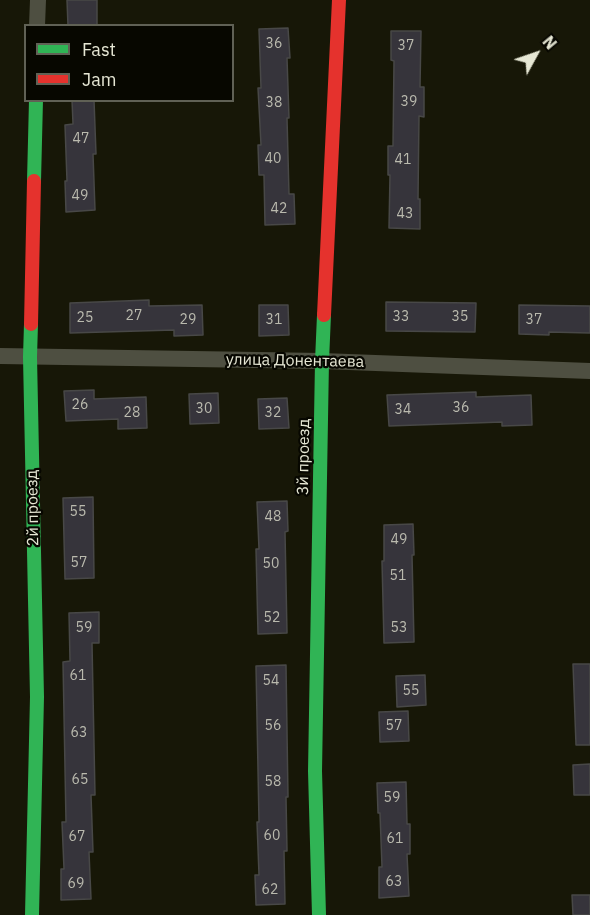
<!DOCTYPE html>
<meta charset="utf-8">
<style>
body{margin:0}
#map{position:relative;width:590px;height:915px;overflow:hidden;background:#171707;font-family:"IBM Plex Sans",sans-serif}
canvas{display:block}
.legend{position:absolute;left:24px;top:24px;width:210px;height:78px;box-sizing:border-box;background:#070700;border:2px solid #606155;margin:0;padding:8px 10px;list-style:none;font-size:18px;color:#e6e7d4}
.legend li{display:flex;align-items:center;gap:12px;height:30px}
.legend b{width:30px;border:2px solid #606155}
.north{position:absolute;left:506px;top:24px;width:60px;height:60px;-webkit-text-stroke:4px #070700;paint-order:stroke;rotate:50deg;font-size:16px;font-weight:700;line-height:24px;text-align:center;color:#e6e7d4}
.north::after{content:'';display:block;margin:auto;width:21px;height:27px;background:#e6e7d4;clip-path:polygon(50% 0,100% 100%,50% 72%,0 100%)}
</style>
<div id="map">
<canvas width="590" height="915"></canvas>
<ul class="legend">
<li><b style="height:8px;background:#30b455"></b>Fast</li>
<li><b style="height:8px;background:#e5322d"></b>Jam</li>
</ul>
<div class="north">N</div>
</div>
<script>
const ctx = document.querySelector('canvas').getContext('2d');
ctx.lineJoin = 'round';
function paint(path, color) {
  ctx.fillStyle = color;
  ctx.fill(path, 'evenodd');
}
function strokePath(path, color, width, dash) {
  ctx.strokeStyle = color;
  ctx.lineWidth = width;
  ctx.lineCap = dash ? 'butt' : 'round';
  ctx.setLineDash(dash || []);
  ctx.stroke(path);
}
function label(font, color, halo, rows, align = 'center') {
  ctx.font = font + ' "IBM Plex Sans",sans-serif';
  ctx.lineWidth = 4.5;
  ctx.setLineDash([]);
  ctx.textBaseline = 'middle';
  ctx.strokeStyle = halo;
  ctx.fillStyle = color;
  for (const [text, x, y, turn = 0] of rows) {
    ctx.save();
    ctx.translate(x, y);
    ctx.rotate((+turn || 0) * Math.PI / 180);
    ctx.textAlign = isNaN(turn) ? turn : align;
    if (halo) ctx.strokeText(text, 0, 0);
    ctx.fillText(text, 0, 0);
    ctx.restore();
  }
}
const building = new Path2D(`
 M67,0h30v26h-29z
 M288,28l2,30h-3l2,60h-2l2,76h5l1,30 -30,1 -1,-50h-5l-1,-30h3l-3,-57h3l-2,-59z
 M391,31h30l-1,56h4v30l-5,-1 -1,83h2v30l-31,-1 1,-53h-2v-29h5l1,-85 -3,-1z
 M72,100h22l2,54h-3l2,56 -29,2 -1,-31h2l-2,-56 8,-1z
 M149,300v6l53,-1 1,30 -29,1v-6l-104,3v-30z
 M386,302l90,1 -1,29 -89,-1z
 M259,305h29l1,30 -30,1z
 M519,305l71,1v27l-41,-1v3l-30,-1z
 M94,390v9l52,-2 1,31 -29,1v-10l-52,2 -2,-30z
 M476,392v5l55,-2 1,30 -30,1v-4l-113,4 -2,-31z
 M218,393l1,30 -29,1 -1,-30z
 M287,398l2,30 -30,1 -1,-30z
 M93,497l1,81 -29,1 -2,-81z
 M287,501l1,30 -3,1 2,101 -29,1 -2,-85h3l-2,-47z
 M413,524l1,31h-2l2,87 -30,1 -2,-82h2v-36z
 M99,612v31h-7l3,152h-4l2,57h-4l2,47 -30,1v-31h3l-2,-47h4l-3,-160 7,-1 -1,-48z
 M573,664h17v81h-14z
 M286,665l2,132h-2l1,54h-3l1,53 -29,1 -1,-30h4l-2,-53h2l-3,-156z
 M425,675l1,30 -29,2 -1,-31z
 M408,711l1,30 -29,1 -1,-30z
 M590,764v31h-16l-1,-30z
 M406,782l1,42h3v30h-3l2,42 -30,2v-31h3l-2,-54h-2l-1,-30z
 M572,895h18v20h-17z`);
paint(building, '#36343b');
strokePath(building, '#484847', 1.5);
strokePath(new Path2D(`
 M37,26l1,-26
 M0,356l322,5 268,10`), '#4e4f41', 16);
strokePath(new Path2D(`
 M34,181l2,-81
 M31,324l-1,33 7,340 -5,218
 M319,915l-4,-144 7,-410 2,-46`), '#30b455', 14);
strokePath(new Path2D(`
 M324,315l15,-315
 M31,324l3,-143`), '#e5322d', 14);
label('14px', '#babaae', null, [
 ["36",274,44],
 ["37",406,46],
 ["39",409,102],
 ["38",274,103],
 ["47",81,139],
 ["40",273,159],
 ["41",403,160],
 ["49",80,196],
 ["42",279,209],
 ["43",405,214],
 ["27",134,316],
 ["33",401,317],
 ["35",460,317],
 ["25",85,318],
 ["29",188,320],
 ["31",274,320],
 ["37",534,320],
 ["26",80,405],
 ["36",461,408],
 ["30",204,409],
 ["34",403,410],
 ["28",132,413],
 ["32",273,413],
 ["55",78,512],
 ["48",273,517],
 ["49",399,540],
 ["57",79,563],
 ["50",271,564],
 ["51",398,576],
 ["52",272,618],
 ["59",84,628],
 ["53",399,628],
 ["61",78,676],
 ["54",271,681],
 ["55",411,691],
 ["56",273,726],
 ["57",394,726],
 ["63",79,733],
 ["65",80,780],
 ["58",273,782],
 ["59",392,798],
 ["60",272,836],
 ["67",77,837],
 ["61",395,839],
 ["63",394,882],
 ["69",76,884],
 ["62",270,890]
]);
label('16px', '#e6e7d4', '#070700', [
 ["улица Донентаева",295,361,1],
 ["3й проезд",304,457,-89],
 ["2й проезд",33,508,-91]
]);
</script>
